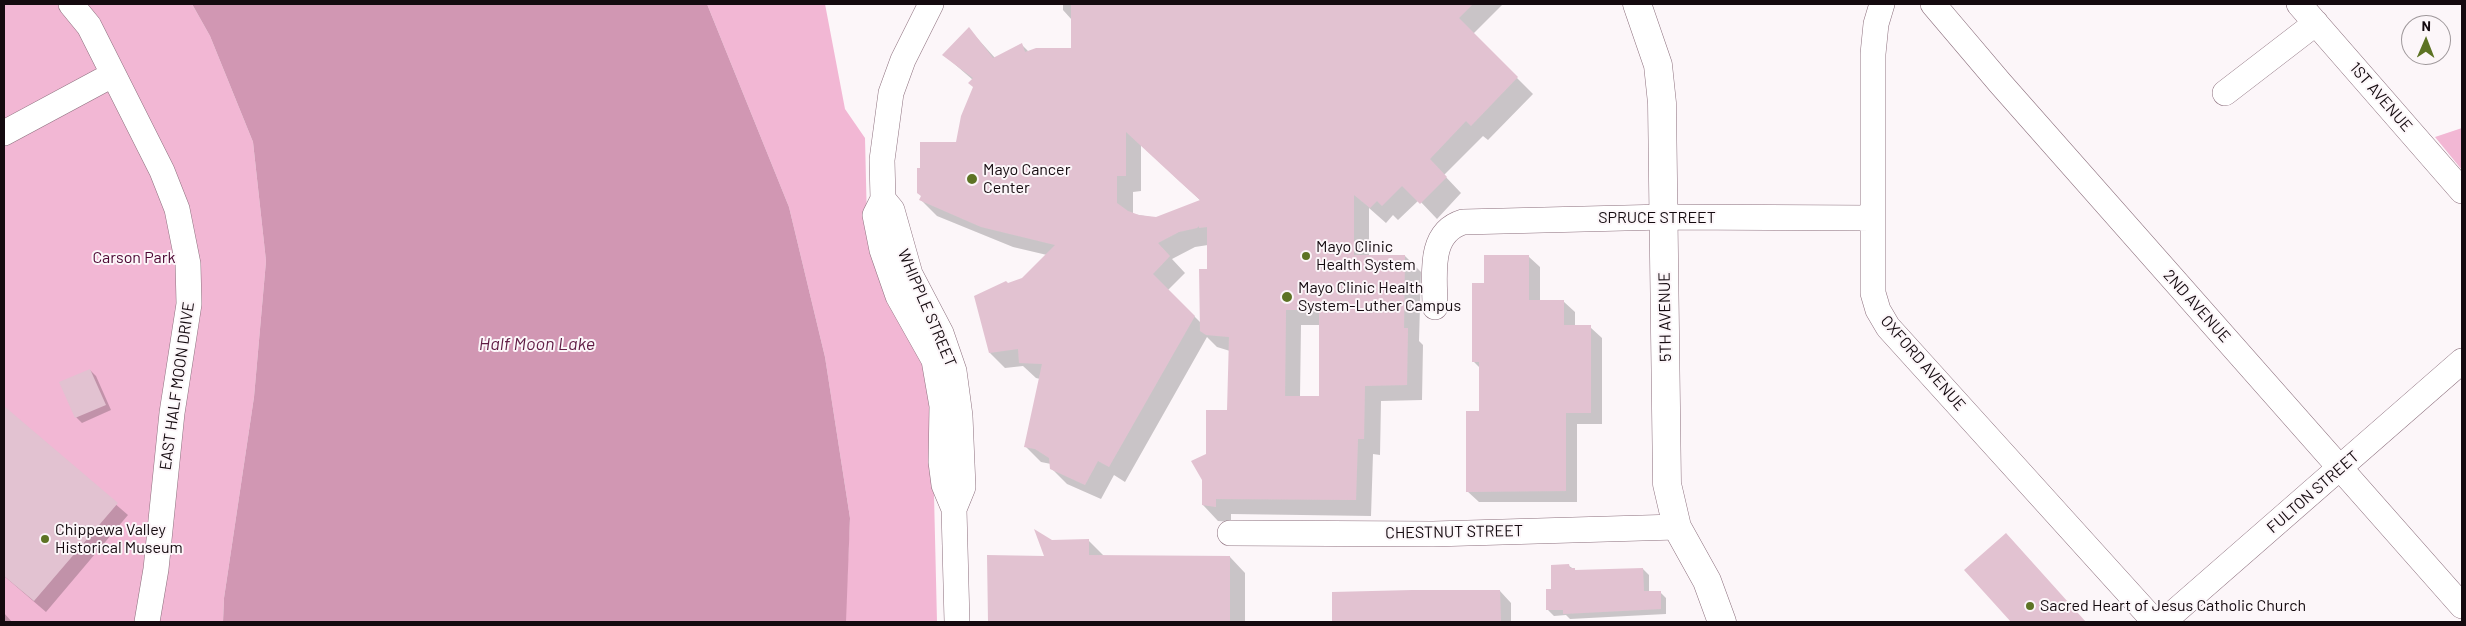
<!DOCTYPE html>
<style>
body{margin:0}
#map{position:relative;width:2466px;height:626px;overflow:hidden;background:#fcf6f9;font-family:Barlow,sans-serif}
canvas{display:block}
.frame{position:absolute;inset:0;border:5px solid #140a0f;pointer-events:none}
.north{position:absolute;left:2401px;top:15px;width:50px;height:50px;box-sizing:border-box;background:#fcf6f9;border:1px solid #9f989b;border-radius:50%;rotate:1deg;font-size:14px;font-weight:700;line-height:20px;text-align:center;color:#140a0f}
.north::after{content:'';display:block;margin:auto;width:18px;height:22px;background:#5d7324;clip-path:polygon(50% 0,100% 100%,50% 72%,0 100%)}
</style>
<div id="map">
<canvas width="2466" height="626"></canvas>
<div class="frame"></div>
<div class="north">N</div>
</div>
<script>
const ctx = document.querySelector('canvas').getContext('2d');
ctx.lineJoin = 'round';
function paint(path, color) {
  ctx.fillStyle = color;
  ctx.fill(path, 'evenodd');
}
function strokePath(path, color, width, dash) {
  ctx.strokeStyle = color;
  ctx.lineWidth = width;
  ctx.lineCap = dash ? 'butt' : 'round';
  ctx.setLineDash(dash || []);
  ctx.stroke(path);
}
function label(font, color, halo, rows, align = 'center') {
  ctx.font = font + ' Barlow,sans-serif';
  ctx.lineWidth = 4;
  ctx.setLineDash([]);
  ctx.textBaseline = 'middle';
  ctx.strokeStyle = halo;
  ctx.fillStyle = color;
  for (const [text, x, y, turn = 0] of rows) {
    ctx.save();
    ctx.translate(x, y);
    ctx.rotate((+turn || 0) * Math.PI / 180);
    ctx.textAlign = isNaN(turn) ? turn : align;
    if (halo) ctx.strokeText(text, 0, 0);
    ctx.fillText(text, 0, 0);
    ctx.restore();
  }
}
paint(new Path2D(`
 M4,4h188l18,32 43,106 13,119 -12,136 -30,201 -1,24h-219z
 M707,4h118l20,105 20,29 2,85 62,154 3,33 5,212h-92l5,-104 -25,-161 -36,-150z
 M2462,128v42l-27,-33z`), '#f2b7d4');
paint(new Path2D(`
 M192,4h515l82,203 36,150 25,161 -4,104h-623l1,-24 30,-201 12,-136 -13,-119 -43,-106z`), '#d197b3');
paint(new Path2D(`
 M1063,4h440l-30,30 60,60 -45,46 -5,-4 -39,39 17,18 -24,26 -18,-19 -21,20 -5,-5 -7,8 -17,-15v48h36l16,16 -2,69 4,4 -1,55 -41,1 -1,54 -7,-1 -2,62 -140,-2v8l-13,-1 -15,-16 5,-51 20,-43 2,-60 -13,-4 -10,-10 -82,145 -11,-7 -13,24 -34,-15 -16,-16v-4l-10,-2 -16,-16 15,-67 -4,-1 -13,-12 -18,2 -15,-15 17,-68 16,-6 24,-24 -34,-8 -76,-31 -16,-16 36,-57 17,-55 -1,-8 -29,-25 25,-26 26,29 26,-14 8,8 43,-3v-29l-9,-10zM1141,145l60,56 -44,17 -24,-4v-22l8,-1zM1208,245v25l-7,53 -33,-33 17,-17 -13,-14 23,-12zM1301,325h20l-1,72h-20z
 M1528,256l12,11v34h23l12,11v15h15l12,11v86h-25v78h-98l-12,-11 14,-79v-43l-8,-8 12,-77z
 M90,370l6,6 15,34 -29,13 -6,-6 -15,-34z
 M4,408l124,107 -82,97 -42,-36z
 M1089,541l16,16h125l15,16v49h-255l-1,-65h57l6,-15z
 M2017,546l68,76h-73l-46,-52z
 M1569,566l8,5 66,-2 6,6v17h11l6,6v16l-96,5 -4,-4 -12,1 -6,-6 4,-20z
 M1500,591l11,12v19h-177v-28z
 M4,613l8,9h-8z`), '#0003');
paint(new Path2D(`
 M1071,4h402l-14,14 59,59 -47,49 -5,-5 -36,38 17,18 -27,27 -18,-18 -20,20 -5,-5 -7,7 -16,-13v60h51l-1,73h4l-1,57 -42,1 -1,53h-6l-2,61 -140,-1v8l-14,-2v-25l-11,-19 15,-7v-44h21l2,-73 -23,-2 -6,-4 -1,-62h8v-42l-8,1v-2l-2,2 -18,4 -21,11 12,13 -17,18 42,42 -86,151 -11,-6 -13,24 -35,-16 -1,-11 -14,-9 -11,-2 18,-83 -23,-1 -1,-14 -29,4 -15,-57 32,-15 2,2 14,-5 33,-33 -74,-18 -62,-27 2,-4 -4,-3v-25h3v-26h36l5,-26 12,-29 -5,-4 5,-5 -31,-23 27,-28 24,31 29,-15 3,9 11,-4h35zM1126,132l54,50 20,18 -44,17 -17,-2 -11,-4 -11,-8v-27h9zM1286,310h33v86h-34z
 M1484,255h45v45h35v25h27v88h-25v78l-100,1v-81h13v-49h-7v-79h12z
 M90,369l16,36 -31,13 -16,-36z
 M4,406l114,97 -84,98 -30,-25z
 M1034,529l18,11 37,-1v16l141,1v66h-242l-1,-67 57,1z
 M2006,533l80,89h-75l-47,-52z
 M1569,564l1,4h5v2l68,-2 1,23h17v18l-98,5v-4h-17v-21h5v-24z
 M1412,590h88l1,32h-169v-30z`), '#e2c2d1');
const minor = new Path2D(`
 M71,4l18,22 73,145 15,38 11,55 1,40 -17,109 -16,156 -9,53
 M931,4l-28,56 -12,33 -9,67 1,39 -8,16 7,35 16,46 36,64 8,46 -1,56 3,23 10,24 3,113
 M1882,4l-6,20 -3,30v239l5,17 10,17 267,295
 M1933,4l67,79 462,523
 M2299,4l163,187
 M2225,93l91,-70
 M4,133l108,-58
 M883,199l9,11 18,64 31,59 13,38 6,45 3,71 -9,22
 M1435,307c0,-30 -8,-74 28,-85l202,-5 208,1
 M1230,533l203,1 244,-7
 M2163,622l299,-261`);
const major = new Path2D(`
 M1637,4l21,61 4,38 5,381 10,43 30,54 15,41`);
strokePath(minor, '#8c6f7d', 26);
strokePath(major, '#8c6f7d', 29);
strokePath(minor, '#fff', 25);
strokePath(major, '#fff', 28);
for (const [x, y, r, color] of [
 [972,179,6,"#5d7324"],
 [1306,256,5,"#5d7324"],
 [1287,297,6,"#5d7324"],
 [45,539,5,"#5d7324"],
 [2030,606,5,"#5d7324"]
]) {
  const dot = new Path2D();
  dot.arc(x, y, r, 0, 2 * Math.PI);
  ctx.fillStyle = color;
  ctx.fill(dot);
  strokePath(dot, '#fcf6f9', 2);
}
label('16px', '#140a0f', '#fcf6f9', [
 ["1ST AVENUE",2381,97,49],
 ["SPRUCE STREET",1657,218],
 ["2ND AVENUE",2197,306,48],
 ["WHIPPLE STREET",927,308,67],
 ["5TH AVENUE",1665,317,-91],
 ["OXFORD AVENUE",1923,363,49],
 ["EAST HALF MOON DRIVE",177,386,-82],
 ["FULTON STREET",2313,492,-41],
 ["CHESTNUT STREET",1454,532,-1]
]);
label('16px', '#140a0f', '#fcf6f9', [
 ["Mayo Cancer",983,170],
 ["Center",983,188],
 ["Mayo Clinic",1316,247],
 ["Health System",1316,265],
 ["Mayo Clinic Health",1298,288],
 ["System-Luther Campus",1298,306],
 ["Chippewa Valley",55,530],
 ["Historical Museum",55,548],
 ["Sacred Heart of Jesus Catholic Church",2040,606]
], 'left');
label('16px', '#4d0733', '#fcf6f9', [
 ["Carson Park",134,258]
]);
label('italic 18px', '#601c44', '#fcf6f9', [
 ["Half Moon Lake",537,344]
]);
</script>
